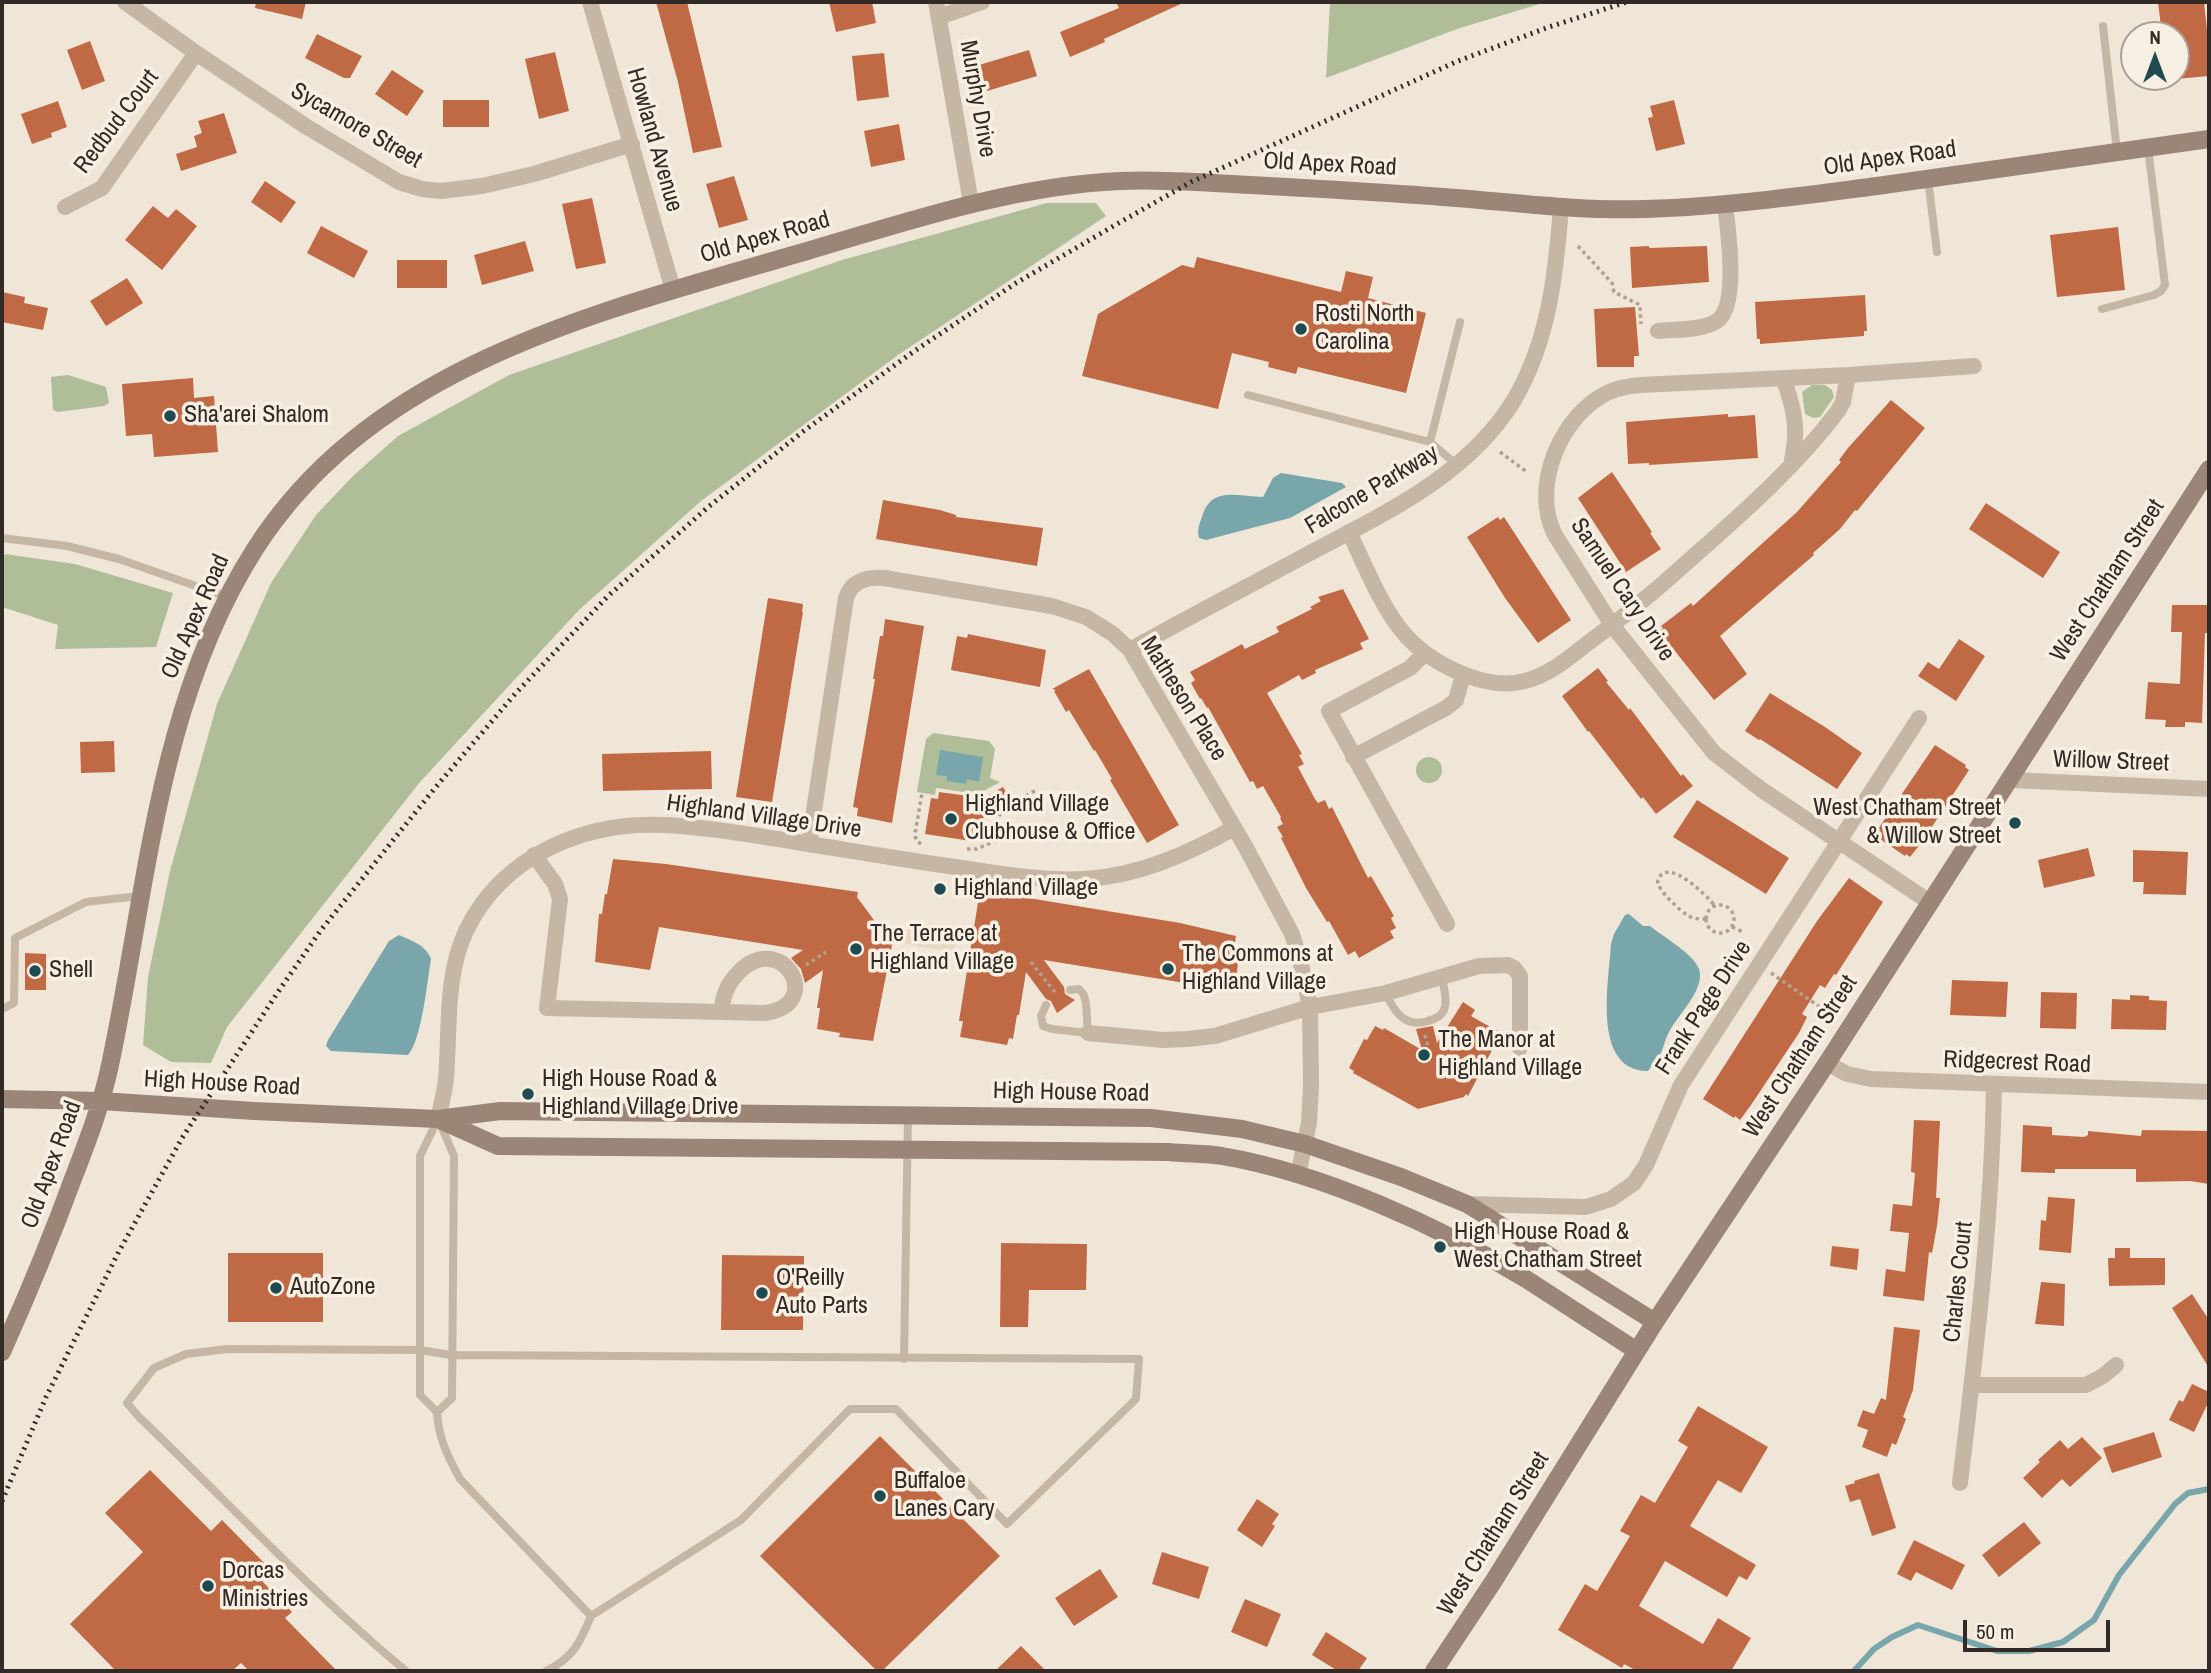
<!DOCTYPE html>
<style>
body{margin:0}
#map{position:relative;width:2211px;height:1673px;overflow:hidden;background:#efe6d8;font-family:"Archivo Narrow",sans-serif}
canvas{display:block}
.frame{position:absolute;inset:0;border:4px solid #322a26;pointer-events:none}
.north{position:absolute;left:2120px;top:21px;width:70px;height:70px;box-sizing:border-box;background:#f8efe3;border:2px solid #a9a097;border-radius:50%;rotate:0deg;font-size:19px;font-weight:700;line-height:28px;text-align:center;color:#322a26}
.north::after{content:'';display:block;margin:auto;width:24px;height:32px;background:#1d4b51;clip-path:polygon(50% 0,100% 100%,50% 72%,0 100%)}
.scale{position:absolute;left:1963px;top:1620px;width:147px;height:32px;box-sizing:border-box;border:4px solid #322a26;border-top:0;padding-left:9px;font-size:21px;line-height:24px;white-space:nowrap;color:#322a26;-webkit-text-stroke:5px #f8efe3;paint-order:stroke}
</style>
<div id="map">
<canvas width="2211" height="1673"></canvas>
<div class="frame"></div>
<div class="north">N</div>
<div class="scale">50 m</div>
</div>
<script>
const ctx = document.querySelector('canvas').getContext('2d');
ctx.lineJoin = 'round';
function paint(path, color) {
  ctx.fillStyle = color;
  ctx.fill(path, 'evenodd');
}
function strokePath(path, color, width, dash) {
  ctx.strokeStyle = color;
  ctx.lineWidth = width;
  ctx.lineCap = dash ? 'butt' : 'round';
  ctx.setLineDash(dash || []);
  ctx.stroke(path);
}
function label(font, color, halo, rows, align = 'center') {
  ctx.font = font + ' "Archivo Narrow",sans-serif';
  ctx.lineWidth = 7;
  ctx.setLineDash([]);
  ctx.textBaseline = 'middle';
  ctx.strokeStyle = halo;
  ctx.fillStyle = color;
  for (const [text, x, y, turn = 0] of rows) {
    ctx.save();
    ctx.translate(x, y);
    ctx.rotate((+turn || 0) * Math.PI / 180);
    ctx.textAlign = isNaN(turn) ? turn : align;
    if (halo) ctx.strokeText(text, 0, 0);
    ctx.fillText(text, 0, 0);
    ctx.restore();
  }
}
paint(new Path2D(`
 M1330,2h216l-89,27 -131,49z
 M1047,203h49l10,13 -208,139 -197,146 -123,110 -158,171 -193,245 -16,36 -40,-1 -28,-17 5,-68 22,-106 47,-167 54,-121 45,-68 37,-39 45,-40 111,-61 333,-115z
 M68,375l38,12 3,16 -5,3 -46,6 -5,-2 -2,-33z
 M1812,385h13l7,5 2,7 -14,20 -7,1 -8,-4 -3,-22z
 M5,554l70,10 98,29 -17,54 -101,2 3,-24 -56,-18v-44z
 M933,733l56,8 6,8 -5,29 10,4 -22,12 -42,-6 -1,7 -18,-3 9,-53z
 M1416 770a13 13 0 1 1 26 0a13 13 0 1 1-26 0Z`), '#afbd99');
paint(new Path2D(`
 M909,921l48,8 -3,23 -49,-8z`), '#e7d8bf');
paint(new Path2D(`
 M1281,473l61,10 4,4 -56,31 -84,22 -7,-2c-2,-8 0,-13 3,-21 9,-32 36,-20 61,-20l10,-19z
 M940,750l43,7 -4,25 -12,-3 -1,5 -19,-3v-5l-11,-1z
 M1629,914l14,12h7c13,11 43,27 49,43 7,20 -22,47 -30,63 -4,7 -5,14 -8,21 -3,6 -9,12 -13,18 -57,0 -39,-90 -37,-127l3,-10 11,-19z
 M399,935c13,6 27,10 32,24 -4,23 -9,80 -23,96l-77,-4 -5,-5 2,-6 61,-99z`), '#78a6ab');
strokePath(new Path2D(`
 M1854,1671l20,-22 18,-12 26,-12 79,26h32l34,-9 31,-22 25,-45 56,-71 13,-11 21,-4`), '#78a6ab', 6);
paint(new Path2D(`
 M256,2h50l-4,17 -47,-11z
 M656,2h31l35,145 -29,6 -15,-71z
 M829,2h43l4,21 -40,9z
 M1116,2h69l-81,37 1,3 -35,15 -10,-25 59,-24z
 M2158,2h46l5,46v28l-33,3v-44h-14z
 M317,34l45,22 -12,22h-6l-39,-20z
 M90,41l15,40 -23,9 -15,-40z
 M1029,50l8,26 -50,15 -8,-26z
 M555,52l14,59 -30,8 -14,-60z
 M884,53l5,44 -32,4 -5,-45z
 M392,70l32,21 -17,25 -32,-22z
 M443,100h46v27h-46z
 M1674,100l11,44 -29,7 -8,-33 5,-1 -3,-11z
 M58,101l9,26 -16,6 1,4 -20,7 -11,-30z
 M224,113l13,40 -56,18 -5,-17 21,-7 -3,-11 8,-3 -4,-12z
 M899,124l6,36 -34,7 -7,-36z
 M734,176l14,44 -29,8 -13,-44z
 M265,181l31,21 -15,21 -30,-21z
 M592,198l14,65 -30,6 -14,-65z
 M153,206l15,12 8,-9 21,17 -35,44 -37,-30z
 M321,226l47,25 -14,27 -47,-25z
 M2118,227l7,63 -68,7 -7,-62z
 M525,241l9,30 -52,14 -8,-30z
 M1649,246v2l58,-2 2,36 -77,6 -2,-41z
 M1197,257l144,35 5,-21 27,6 -5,21 58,15 -20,80 -108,-26 -2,7 -28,-7 1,-5 -37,-9 -14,56 -136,-33 16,-62 84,-49 12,3z
 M397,260h50v28h-50z
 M127,278l16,25 -37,23 -16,-25z
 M2,292l23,5 -1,6 24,5 -5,22 -41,-8z
 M1865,295l2,36h-3v5l-104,8v-5h-3l-2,-37z
 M1635,307l4,49h-5v11h-37l-3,-58z
 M193,378l1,20 20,-2 4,56 -64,5 -2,-23 -26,2 -4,-52z
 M1891,400l34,28 -68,83 -2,-1 -15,19 -27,24 1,2 -94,81 27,38 -33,26 -55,-69 4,-3 -2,-2 30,-23 2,3 104,-94 44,-50 -2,-2 9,-12z
 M1728,414v3l27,-2 3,43 -109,7v-2l-21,1 -2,-42z
 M1612,472l40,60 -2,1 11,16 -35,23 -48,-74z
 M883,500l57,10 16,5v2l87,11 -6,38 -161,-27z
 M1986,503l74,49 -17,26 -74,-49z
 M1498,517l2,3 4,-3 67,103 -33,23 -33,-45 -38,-61z
 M1343,589l26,50 -9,4 3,6 -48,21 1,3 -14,7 -3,-5 -32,18 35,61 -3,1 5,9 -6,3 17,32 3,4 7,-3 4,9 3,-2 36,71 3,-2 23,40 -3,2 5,10 -6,3 4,7 -35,20 -4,-7 -7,4 -19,-34 -2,1 -21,-34 -25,-50 2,-1 -6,-10 6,-3 -3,-6 1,-1 -18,-31 -6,3 -4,-8 -3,1 -42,-75 -1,1 -6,-10 -1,1 -9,-16 4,-3 -5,-8 52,-28 3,5 34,-17 -3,-5 36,-18 -2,-2 11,-6 -3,-4z
 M768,598l35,6 -1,8h1l-31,190 -36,-5z
 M2172,605h37v28h-4l-3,90 -17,-1v5h-20l1,-7 -21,-1 3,-37 32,2 2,-52h-11z
 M885,619l39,7 -32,197 -35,-7 1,-8 -5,-1 22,-128h-2l7,-43h3z
 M968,634l78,16 -6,37 -89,-17 6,-34 10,2z
 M1959,639l26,17 -29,45 -38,-25 10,-14 11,7z
 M1598,668l10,13 -2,1 23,28 1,-2 51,68 2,-2 10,12 -37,28 -13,-17 -2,2 -52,-68 -1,1 -26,-36z
 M1089,669l90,156 -32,18 -37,-63 2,-1 -17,-29 -1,1 -25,-41 -3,2 -12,-21 2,-1 -4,-1z
 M1770,693l55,34 37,26 -25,36 -77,-50 -1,1 -14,-9z
 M114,741l1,31 -34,1 -1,-31z
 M1935,745l31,20 -1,2 4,3 -47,72 -12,15 -4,-3 -1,2 -31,-21z
 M711,751l1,38 -109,2 -1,-37z
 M1003,787l9,15 -38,21 -3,18 -46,-7 6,-36 7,1 1,-7 44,6z
 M1697,800l92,58 -23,36 -93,-57z
 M2088,848l7,28 -51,12 -6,-28z
 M2133,850l55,2 -2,43 -43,-1 1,-12h-11z
 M613,859l53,5 192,28 -1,5 22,30 -1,11 15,2 -20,101 -34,-4 1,-4 -23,-4 3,-21h-3l6,-38 -18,13 -4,-14 -10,-11 12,-8 -144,-23 -9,43 -55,-8 4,-48h3l3,-20h2z
 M1849,878l34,24 -47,73 -2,-1 -9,14 -5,-3 -18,29 5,3 -8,16 -48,72 -11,15 -5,-4 -1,2 -31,-19 114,-178z
 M980,890l200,33 56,13 -4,26 6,1 -3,23 -6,-1 -1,5 -184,-30 20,27 1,7 10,6 -18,13 -6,-12 -5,-2 -20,-27 -7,43h-2l-4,24 -4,-1 -2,7 -47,-8 3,-16h-4z
 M25,953l21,1v36h-21z
 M1952,980l56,2 -2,35 -56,-2z
 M2041,992l36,1 -1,36 -36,-1z
 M2130,995l19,1v4l18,1 -1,29 -55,-1 1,-30 18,1z
 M1463,1002l12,8 -4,6 30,17 -33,63 -2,-2 -2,3 -46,12 -65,-36 1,-2 -5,-3 15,-29 3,1 8,-14 8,4 1,-2 38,22 -6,-21 17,-3 4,17z
 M1914,1120l26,1 -4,77h4l-3,28 -5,27 -3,-1 -5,49 -41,-5 3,-27 19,3 4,-39 -19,-2 3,-27 19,2 3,-33 -4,-1z
 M2023,1125l29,2v8l32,2 4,-2v-4l53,5 1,-6 67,1v53l-19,-3 -54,1v-13h-81v4l-34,-1z
 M2048,1197l27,2 -4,54 -32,-3 2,-30 5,1z
 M1001,1243l86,1 -1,46h-57l-1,37h-28z
 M1832,1246l27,3 -2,21 -27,-4z
 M2115,1248h15v10h35v27l-56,1 -1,-28h7z
 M228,1253h95v69h-95z
 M722,1255l82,1 -1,74h-82z
 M2041,1282l24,2 -1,42 -29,-2z
 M2192,1294l17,26v48l-37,-60z
 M1894,1327l26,3 -7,60 -10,27 3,2 -10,26 -4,-2 -5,14 -25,-10 6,-17 -11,-4 6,-16 11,4 7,-16 5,2z
 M2192,1384l17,8v9l-15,31 -25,-12 10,-20 4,2z
 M1698,1406l70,41 -27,46 -23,-13 -28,46 66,39 -9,15 -8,-4 -12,21 -62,-36 -26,45 64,38 15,-26 33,20 -20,33h-94l-13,-7 -2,4 -64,-38 27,-46 12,7 33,-55 -10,-5 21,-36 14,8 33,-56 -10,-6z
 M2154,1432l8,25 -50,16 -9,-25z
 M880,1436l120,120 -118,115h-5l-117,-115z
 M2082,1437l20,21 -32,29 -8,-8 -20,19 -19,-20 17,-16 -2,-2 22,-20 8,9z
 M150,1470l61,61 11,-11 50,51 -10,10 30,31 -7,6 52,53h-88l-8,-8 -9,8h-116l-46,-47 73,-72 -38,-39z
 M1879,1473l17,55 -24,8 -12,-37 -10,3 -5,-16 10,-3 -1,-2z
 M1257,1499l22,15 -7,10 3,2 -13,21 -25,-17z
 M2024,1522l17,21 -42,34 -17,-22z
 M1914,1540l51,25 -13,25 -36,-18 -5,9 -14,-7z
 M1162,1552l47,15 -10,32 -47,-15z
 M1100,1569l18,28 -44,29 -19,-28z
 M1245,1599l36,15 -14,33 -36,-15z
 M1326,1632l41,26 -9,13h-20l-26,-16z
 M1021,1646l25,25h-51z`), '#c06a45');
strokePath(new Path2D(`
 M1578,246l34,37 2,9 26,13 1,19
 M1500,452l27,20
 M921,844l-5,-4 -1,-6 7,-41
 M967,849h10l20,-9v-17l4,-13 37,-21
 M1706 919a14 14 0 1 1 28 0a14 14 0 1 1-28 0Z
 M1706,919c-6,0 -12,0 -17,-3 -7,-3 -34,-28 -31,-36 9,-25 50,17 57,26
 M1732,927l11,5
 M1031,962l26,33
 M806,965l20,-13
 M1771,973l59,41
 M1425,1035l3,12`), '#b2a08f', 3.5, [3.5, 3.5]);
strokePath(new Path2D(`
 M2103,26l14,126
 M1928,179l9,73
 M2102,309l52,-14 7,-4 4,-6 -17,-137
 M1248,395l182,47 28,24
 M1430,442l30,-120
 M2,538l65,8 52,13 108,38
 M1386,993c8,20 20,35 42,28 8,-2 15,-6 17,-14 2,-9 -1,-20 -3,-28
 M1046,1005l-5,11 2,10 9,3 36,4 -2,-29 -2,-9 -5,-6 -9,1
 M2,1009l12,-6 1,-65 71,-36 53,-6
 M438,1119l-18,37v239l17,17c1,25 11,45 23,67l131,137
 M904,1359l4,-244
 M437,1412l15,-14 2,-242 -14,-33
 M406,1671c-94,-78 -178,-169 -267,-254l-12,-14 27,-35 32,-14 41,-5 193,1 31,5 688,4 -3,40 -129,125 -111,-115h-46l-109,111 -150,96c-11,27 -18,42 -45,55`), '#c6b6a4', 8);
strokePath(new Path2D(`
 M125,2l71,51 111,74 92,55 23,7 19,2 41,-5 52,-12 98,-30
 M590,2l83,288
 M936,2l35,201
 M939,17l43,-15
 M65,207l37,-19 94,-135
 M1658,331c18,-2 43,0 59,-10 22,-15 11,-92 8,-116
 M1783,378c11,29 16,52 9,82
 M1349,532c15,31 31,72 53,99 25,31 82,61 123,50 24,-6 44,-23 63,-38 30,-22 59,-45 87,-70 57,-51 117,-101 163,-162l5,-9 5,-27
 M1130,650c59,-33 119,-64 178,-96 75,-40 160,-78 206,-154 35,-59 42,-127 47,-194
 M1425,653l-15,15 -81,43 118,213
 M1353,757l93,-49 10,-8 7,-25
 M2011,780l198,9
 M809,844l37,-246c6,-18 21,-21 38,-20l168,28 34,11 27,17 17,16 115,196 47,88 8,26 10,47 1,80 -2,36 -11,52
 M534,855l21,29 5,15 -13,109 218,5c62,-9 16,-84 -26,-41 -11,11 -17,23 -17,39
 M1931,903l-169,-113 -48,-37 -102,-128 -57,-90c-25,-48 6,-121 54,-143 9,-4 21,-6 31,-7l208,-10 126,-9
 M1088,1033l75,7 24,-1 28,-3 95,-29 76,-14 93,-27 29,-1 6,3 6,8v72
 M1827,1063l20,11 24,5 338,13
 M438,1119c3,-14 7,-28 8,-41 4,-48 -1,-103 20,-147 36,-75 118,-110 198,-106 44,2 88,10 132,17 57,9 115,19 173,27 38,6 77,12 116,10 53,-3 103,-25 149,-51
 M1467,1204l119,3 25,-8 23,-16 12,-18 35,-80 238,-367
 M1972,1385h114l17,-9 13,-11
 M1960,1483c16,-133 32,-264 34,-398`), '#c6b6a4', 16);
strokePath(new Path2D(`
 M2,1099l99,2 153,10 184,8 62,-8 651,7 91,11 63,15 96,33 66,27 188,118
 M438,1119l60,27 671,6c18,2 36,1 53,4 100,17 217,70 304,123 37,24 74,48 111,72
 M2,1352c26,-58 50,-116 72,-176 14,-36 28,-73 36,-111 37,-174 47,-362 145,-516 120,-188 352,-239 552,-298 102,-30 205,-65 313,-70 43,-2 87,2 131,4 73,4 146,8 218,14 58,5 117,12 175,10 78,-2 155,-13 233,-23 111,-15 221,-32 332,-47
 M1434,1671l59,-89 162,-260 172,-259 382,-594`), '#9a8576', 18);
strokePath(new Path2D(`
 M2,1501l44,-104 71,-142 65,-117 96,-146 43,-62 114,-142 80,-94 93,-98 99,-88 98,-78 108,-78 103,-69 101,-59 74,-42 267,-121 91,-34 78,-25`), '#322a26', 5, [2, 5]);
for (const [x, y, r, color] of [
 [1301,329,7,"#1d4b51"],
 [170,416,7,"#1d4b51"],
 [951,819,7,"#1d4b51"],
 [2015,823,7,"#1d4b51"],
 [940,889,7,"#1d4b51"],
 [856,949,7,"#1d4b51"],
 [1168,969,7,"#1d4b51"],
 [35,971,7,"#1d4b51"],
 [1424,1055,7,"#1d4b51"],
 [528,1094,7,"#1d4b51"],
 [1440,1247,7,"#1d4b51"],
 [276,1288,7,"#1d4b51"],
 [762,1293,7,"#1d4b51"],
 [880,1496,7,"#1d4b51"],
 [208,1586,7,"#1d4b51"]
]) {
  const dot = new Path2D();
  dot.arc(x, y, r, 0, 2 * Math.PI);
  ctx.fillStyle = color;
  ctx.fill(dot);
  strokePath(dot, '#f8efe3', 2.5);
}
label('24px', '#322a26', '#f8efe3', [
 ["Murphy Drive",977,99,80],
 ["Redbud Court",117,122,-53],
 ["Sycamore Street",356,126,30],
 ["Howland Avenue",654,140,74],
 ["Old Apex Road",1890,159,-8],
 ["Old Apex Road",1330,165,3],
 ["Old Apex Road",765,238,-16],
 ["Falcone Parkway",1372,490,-31],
 ["West Chatham Street",2108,581,-57],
 ["Samuel Cary Drive",1622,590,56],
 ["Old Apex Road",196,617,-66],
 ["Matheson Place",1183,699,58],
 ["Willow Street",2111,762,2],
 ["Highland Village Drive",764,817,8],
 ["Frank Page Drive",1704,1008,-57],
 ["West Chatham Street",1801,1057,-57],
 ["Ridgecrest Road",2017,1063,2],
 ["High House Road",222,1084,3],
 ["High House Road",1071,1093,1],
 ["Old Apex Road",52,1165,-70],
 ["Charles Court",1959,1282,-84],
 ["West Chatham Street",1494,1534,-58]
]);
label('24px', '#322a26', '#f8efe3', [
 ["Rosti North",1315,315],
 ["Carolina",1315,343],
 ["Sha'arei Shalom",184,416],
 ["Highland Village",965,805],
 ["Clubhouse & Office",965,833],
 ["West Chatham Street",2001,809,"right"],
 ["& Willow Street",2001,837,"right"],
 ["Highland Village",954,889],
 ["The Terrace at",870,935],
 ["Highland Village",870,963],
 ["The Commons at",1182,955],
 ["Highland Village",1182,983],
 ["Shell",49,971],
 ["The Manor at",1438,1041],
 ["Highland Village",1438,1069],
 ["High House Road &",542,1080],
 ["Highland Village Drive",542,1108],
 ["High House Road &",1454,1233],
 ["West Chatham Street",1454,1261],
 ["O'Reilly",776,1279],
 ["Auto Parts",776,1307],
 ["AutoZone",290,1288],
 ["Buffaloe",894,1482],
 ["Lanes Cary",894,1510],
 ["Dorcas",222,1572],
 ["Ministries",222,1600]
], 'left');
</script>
